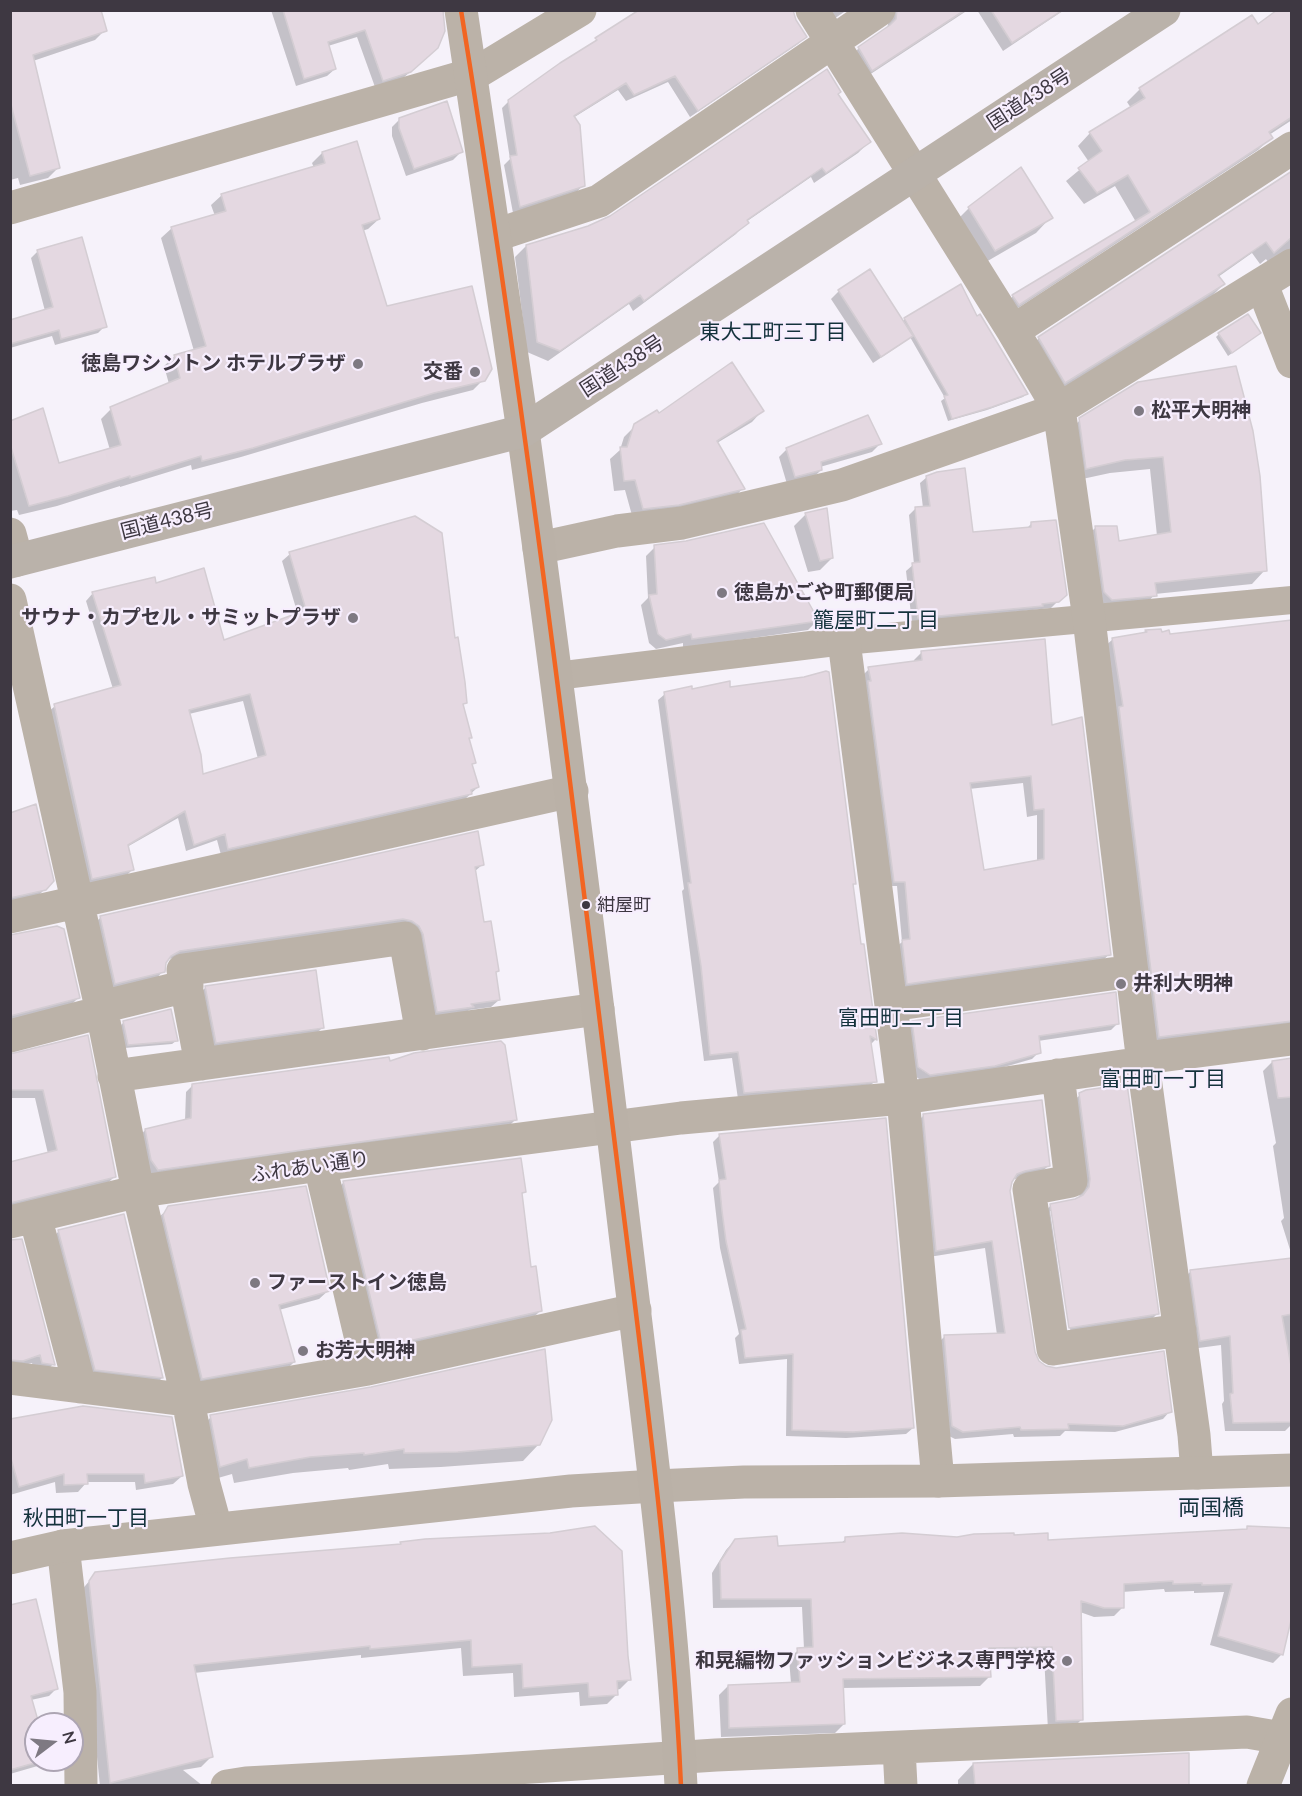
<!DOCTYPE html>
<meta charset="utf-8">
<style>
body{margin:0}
#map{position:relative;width:1302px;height:1796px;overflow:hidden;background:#f6f2fa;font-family:Lato,sans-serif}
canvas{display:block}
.frame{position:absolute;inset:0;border:12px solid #3e3842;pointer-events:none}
.north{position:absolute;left:24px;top:1712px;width:60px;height:60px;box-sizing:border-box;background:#f7eefe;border:2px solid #ada5b3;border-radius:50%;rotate:74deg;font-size:16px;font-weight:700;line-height:24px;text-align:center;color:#3e3842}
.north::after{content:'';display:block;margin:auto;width:21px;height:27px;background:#7e7982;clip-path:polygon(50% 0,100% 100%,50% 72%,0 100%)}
</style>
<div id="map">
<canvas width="1302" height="1796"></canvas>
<div class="frame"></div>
<div class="north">N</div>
</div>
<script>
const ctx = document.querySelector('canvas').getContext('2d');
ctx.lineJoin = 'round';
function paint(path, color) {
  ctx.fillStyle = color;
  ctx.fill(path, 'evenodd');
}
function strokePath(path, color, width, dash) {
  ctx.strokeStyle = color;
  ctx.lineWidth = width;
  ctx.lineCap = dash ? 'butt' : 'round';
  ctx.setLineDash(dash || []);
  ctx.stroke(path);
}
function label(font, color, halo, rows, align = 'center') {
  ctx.font = font + ' Lato,"Noto Sans JP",sans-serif';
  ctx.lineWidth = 4.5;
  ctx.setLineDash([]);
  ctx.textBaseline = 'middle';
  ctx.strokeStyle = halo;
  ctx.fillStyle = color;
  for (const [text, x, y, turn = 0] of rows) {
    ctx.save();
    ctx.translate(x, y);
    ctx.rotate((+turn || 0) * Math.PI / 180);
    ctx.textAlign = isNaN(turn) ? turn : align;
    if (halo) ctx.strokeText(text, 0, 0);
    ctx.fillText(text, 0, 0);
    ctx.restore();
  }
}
paint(new Path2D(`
 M10,10l95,20 -10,10 -62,21 25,107 -10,10 -28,7 -2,-7 -8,2z
 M271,10h169l-12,46 -27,24 -26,7 -18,-50 -29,9 7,23 -8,7 -31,10z
 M820,10h27l-19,13z
 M886,10h82l-105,69 -13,-22 8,-8 29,-20 2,-10z
 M977,10h87l-61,41z
 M1292,10v110l-23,15 2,3 -13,12 -252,166 -5,-7 12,-13 123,-74 -21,-36 -31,18 -18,-23 23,-19 -11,-16 12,-13 41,-25 -4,-6 13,-13 112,-72 5,9z
 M635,16l170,20 -7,8 -108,73 -22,-35 -42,19 -8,-11 -45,28 10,67 -7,8 -63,20 -9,-48 6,-6 -8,-51 7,-7 79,-54 8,-7z
 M836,94l33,48 -11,11 -44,30 -3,-6 -65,45 -10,12 -103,77 -4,-7 -81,57 -21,-9 -12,-95 11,-11 62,-19 22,-9z
 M400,119l61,33 -8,8 -47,16 -14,-40v-9z
 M322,153l57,66 -11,10 -6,2 24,77 97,72 -10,10 -51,13 -181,54 -49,13 -1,-5 -71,22v-1l-63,20 -38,9 -2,-5 -7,1v-89l48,43 52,-15 -9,-31 10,-10 58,-25 -5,-18 11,-10 19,-5 -33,-113 11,-10 43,-12 -4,-11 11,-10 92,-27 -2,-5z
 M1292,173v91l-24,-2 -2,-3 -6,5 -8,-11 -34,24 6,7 -13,13 -159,98 -26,-44 13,-13z
 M969,208l82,9 -15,16 -57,33 -26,-42z
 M38,251l67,75 -7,7 -43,12 -3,-9 -42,12v-26l35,-11 -14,-53z
 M839,291l63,31 3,-3 72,-1 49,76 -3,3 -36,13 -39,11 -7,-20 4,-3 -35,-61 -7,6 -30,20 -42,-64z
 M1219,334l36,3 -27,19 -12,-19z
 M1138,384l127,186 -13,14 -97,10 -13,15 -43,4 -17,-72 13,-13 23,15 39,-7 -7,-67 -40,4 -37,8 -6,-48 13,-13z
 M762,411l-10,11 -35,21 26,45 -10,11 -100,20 -8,-29 -11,1 -4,-32 10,-9 4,-13 11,-11 24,-11z
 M880,444l-8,8 -52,15 1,3 -8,8 -26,6 -8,-27 8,-8z
 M927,477l45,57 54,-5 5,-5 27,77 -7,7 -139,15 -6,-52 8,-7 -5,-49 6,-6 8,-1 -3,-25z
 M806,514l26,44 -12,12 -12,2 -14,-46z
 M655,547l162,74 -9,9 -125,18v-5l-27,6 -7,-6 -8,-38 7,-7 -2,-42z
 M290,554l164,86 11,63 -3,3 9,31 -3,3 6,22 -3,3 7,22 -15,14 -242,54 -4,-15 -31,11 -8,-33 -51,29 6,22 -8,8 -41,9 -37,-173 8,-7 58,-17 -27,-88 7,-8 62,-8 68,57 75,-27 -16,-54zM243,701l15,58 -56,17 -13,-62z
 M1292,622v410l-142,14 -47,-398 10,-9 30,-5 2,-3 15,-1v3l8,3z
 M922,652l128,75 59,227 -7,8 -202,29 -6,-42 8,-7 -5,-56h-11l-25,-209 8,-8 45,-6v-3zM1023,783l4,34 10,-2v47l-54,10 -14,-83z
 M729,689l126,194 -3,4 8,58h3l12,95 -5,5 5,36 -7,7 -130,11 -6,-41 -28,3 -22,-170 2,-2 -26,-189 7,-6z
 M10,814l35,75 -9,9 -26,6z
 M482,865l-8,7 8,51 15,48 -2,2 4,27 -8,7 -22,3 -4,4 -35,5 -36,-93 -222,32 -7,3 -2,10 -7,8 -48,12 -15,-66 8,-8z
 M10,937l68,61 -9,9 -59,15z
 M206,987l117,40 -7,7 -107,15 -10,-55z
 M124,1022l52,19 -4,3 -47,4 -5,-22z
 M913,1022l205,1 -7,7 -73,11 1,11 -7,7 -45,13 -65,9 -10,-7 -6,-45z
 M10,1056h5l99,121 -8,8 -96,23v-44l38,-10 -13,-56h-25z
 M1292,1061v195l-11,-35 3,-3 -11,-72 3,-3 -13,-72 9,-9z
 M389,1063l126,57 -6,6 -358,50 -12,-39 6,-7 40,-9 1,-29 6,-6z
 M1080,1095l77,219 -10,10 -88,13 -18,-121 10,-11 28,-6 1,-9 -11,-85zM1050,1211h3l18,124h-3z
 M924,1115l125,50 -8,8 -30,7 -2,11 24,162 5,9 7,6 125,43 -7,8 -48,13 -50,-1 -5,5 -46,1 -1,-3 -58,5 -10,-5 -8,-90 7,-7 53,-2 -12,-87 -56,9 -13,-134z
 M720,1135l193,293 -7,6 -60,4 -60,-2 1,-77 -48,5 -4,-26 4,-4 -19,-86 -7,-60 6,-6 -6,-40z
 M344,1182l180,10 -3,3 9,73 10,43 -17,17 -158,35 -38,-164z
 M169,1208l160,82 -10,9 -40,11 15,52 -9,9 -92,16 -34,-170z
 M59,1231l103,147 -7,7 -67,-9 -36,-138z
 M10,1242l43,122 -8,9 -11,-2 -2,-8 -22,6z
 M1292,1259v165l-7,7h-60l-3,-27 2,-3 -3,-56 -30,4 -9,-69 9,-9z
 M371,1389l168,55 -16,17 -82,6 -52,2 -1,-5 -39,6 -1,-2 -55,5 -59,10 -2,-9 -28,8 -9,-49 16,-16z
 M10,1420l172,56 -9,8 -37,6 -1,-8h-48l-9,10 -22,1 -1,-11 -45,13z
 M1248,1528l34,126 -9,9 -63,-18 14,-53 -30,1v-2l-29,1 -1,-3 -42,3 1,15 -9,9 -20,1 -14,-5 1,108 -9,9 -24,1 -4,-74h-56l1,21 -9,9 -138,2 2,36 -9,9 -114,4 -2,-42 9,-9 63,-3 -2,-24 9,-9 6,-1 -2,-42 -89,1 -1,-35 14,-23 9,-10 41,8 65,-5 5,-4 201,3 198,-12z
 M401,1543l228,137 -9,9 -4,1 1,4 -10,10 -27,2 -1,-14 -65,5 -1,-24 -50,3 -2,-28 -100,10v-3l-167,18 17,84 -10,10 -18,3 20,16h-103l-20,-194 16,-19 303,-28z
 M10,1607l46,82 -7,7 -18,4 7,24h-2v36h10l-5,5 -31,9z
 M1187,1755l1,31h-230v-6l15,-16z`), '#0003');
const building = new Path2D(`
 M10,10h91l6,21 -74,24 27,113 -30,8 -20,-75z
 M283,10h160l2,21 -7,17 -27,24 -28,9 -18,-51 -37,12 8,27 -32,10z
 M639,10h154l3,10 11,17 -109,74 -23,-35 -41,19 -8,-12 -52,33 6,9 5,61 -65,21 -10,-51 7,-1 -9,-55 52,-37 37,-23 -2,-2z
 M897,10h68l-93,61 -14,-24 32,-22 6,-6z
 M991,10h72l-51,33z
 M1277,10h15v107l-23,15 4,6 -254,167 -7,-10 138,-83 -22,-37 -31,18 -19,-25 24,-17 -13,-19 56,-34 -6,-10 113,-73 6,9z
 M827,69l14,23 -3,2 33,48 -45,31 -4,-5 -75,52 2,3 -105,78 -4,-6 -80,56 -23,-9 -11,-97 62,-19 22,-10z
 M447,101l16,51 -49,17 -15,-41v-10z
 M357,141l23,78 -18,6 25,81 85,-20 20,83 -7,12 -51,12 -181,55 -51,13 -1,-5 -71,22v-2l-62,20 -39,10 -19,-62v-23l33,-13 16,55 62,-18 -11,-38 70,-29 -6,-23 32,-9 -35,-119 55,-16 -5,-17 104,-31 -3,-11z
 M1021,167l32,51 -58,33 -27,-44z
 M1292,171v66l-18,16 -8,-11 -48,33 7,9 -160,99 -27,-46z
 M82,237l25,90 -46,12 -2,-9 -49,14v-24l43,-13 -16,-57z
 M870,269l43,67 -32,21 -43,-67z
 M961,284l16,32 3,-2 48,80 -36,13 -40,12 -8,-23 4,-1 -44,-77z
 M1248,314l13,19 -29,20 -14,-20z
 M732,362l32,49 -47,30 28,48 -66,16 -36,4 -8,-29 -11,1 -4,-34h7l7,-23 23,-14 2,3z
 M1236,366l17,65 7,45 7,95 -112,12 2,13 -45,4 -8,-8 -9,-66h22l2,15 52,-9 -8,-75 -38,3 -39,9 -7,-51 59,-36z
 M868,415l14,29 -61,18 1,8 -27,7 -9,-29z
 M965,468l8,64 58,-5v-5l25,-2 11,75 -8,7 -17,2 1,2 -125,12 -6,-55 8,-1 -5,-55 15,-1 -4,-30 11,-4z
 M827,508l6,50 -13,3 -15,-48z
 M415,516l27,17 13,105 3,-1 7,45 2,21 -4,1 9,34h-3l7,25 -4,1 7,23 -8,3 1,4 -244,55 -3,-15 -31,11 -9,-34 -57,34 6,25 -42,9 -38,-175 67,-19 -29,-93 63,-15 1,6 48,-15 20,72 82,-30 -17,-58zM250,694l16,61 -63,19 -2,-19 -12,-45z
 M764,523l55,98 -127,18 -1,-5 -25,6 -8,-6 -9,-39 8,-1 -3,-49 32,-4z
 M1292,620v401l-133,16 -40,-330 4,-1 -11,-68 35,-6 -2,-2 16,-1 1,3 7,-2 1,4z
 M1045,639l7,86 30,-8 29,238 -204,29 -5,-44 8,-1 -5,-57h-11l-26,-201h3l-3,-14 54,-7 -1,-9zM1031,776l3,34 10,-1v50l-60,11 -14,-87z
 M826,671l3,1 27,212h-3l8,60h3l13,96 -7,-4 7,46 -133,11 -6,-41 -28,3 -9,-89 -13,-83h3l-27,-191 28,-6v3l38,-8v6l74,-10z
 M36,804l18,77 -8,9 -36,8v-85z
 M478,831l6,34 -9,2 9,55 7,-1 8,50 -3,1 4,28 -29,4 3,3 -37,5 -14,-78 -4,-8 -7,-5 -9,-2 -223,32 -9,5 -5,7 -1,9 -50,12 -15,-68z
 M57,926l7,3 16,69 -70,18v-81z
 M316,970l8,58 -108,15 -11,-57z
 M1116,992l3,32 -80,12 2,17 -46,13 -65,9 -12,-8 -6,-46z
 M171,1009l7,32 -50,4 -5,-24z
 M88,1035l28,142 -106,26v-41l47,-12 -14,-60h-33v-36z
 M501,1041l4,4 12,75 -359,50 -7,-10 -6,-31 46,-11 1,-34 197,-27 1,4 24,-8z
 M1292,1058v39l-14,1 -6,-37z
 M1127,1084l32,230 -90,14 -19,-124 25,-5 8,-4 6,-8 1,-8 -11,-86 7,-3z
 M1042,1100l8,66 -25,5 -8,3 -5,8 -2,9 25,161 4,9 7,5 10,2 108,-17 8,61 -49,14 -55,-2 1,5 -48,1 -1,-3 -57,5 -11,-6 -8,-91 61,-2 -13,-92 -56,10 -13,-137z
 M886,1118l28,310 -61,4 -61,-2 1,-76 -48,4 -4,-28 5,-1 -20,-88 -4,-30 -3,-31 7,-1 -7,-45z
 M521,1158l5,34 -4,1 9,74 5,-1 6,45 -160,36 -39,-166z
 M306,1186l24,105 -51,14 16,57 -93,17 -39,-164 5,-9z
 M124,1214l12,50 27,114 -68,-8 -37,-140z
 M22,1239l33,126 -13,-2 -2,-8 -17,6 -13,-1v-120z
 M1292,1258v56l-10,2 10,55v51l-59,1 -3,-29 3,-1 -3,-57 -30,5 -10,-71z
 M545,1349l7,71 -12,25 -82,7 -54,1v-4l-40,6v-2l-54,4 -61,11 -2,-9 -27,8 -10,-52 161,-28z
 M83,1406l89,11 11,59 -38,7 -1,-9h-57l1,10 -24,1v-11l-45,13 -9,-32v-36z
 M595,1526l27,25 6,105 3,24 -14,1 1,14 -29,2 -1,-14 -65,5 -1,-24 -50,3 -1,-27 -101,9v-3l-176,19 19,92 -103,26 -21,-202 6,-9 135,-14 171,-14 -1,-2 25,-3 125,-6z
 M1247,1526l45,2v88l-9,39 -65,-19 14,-52 -30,1v-2l-29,1v-3l-49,3v24h-20l-23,-7 2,119 -27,1 -4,-74 -63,1 2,29 -148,2 2,45 -116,4 -1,-43 72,-3 -3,-34 16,-1 -2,-48h-90l-1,-37 15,-23 42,-3 1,10 67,-4v-5l57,-4 55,4 17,-3 40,-1v2l34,-2v7l199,-11z
 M36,1599l22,90 -27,7 8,28h-3v36h9l-35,10v-165z
 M1189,1753v32h-214l-2,-22z`);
paint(building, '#e4d8e1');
strokePath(building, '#d4cdd3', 1.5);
strokePath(new Path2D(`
 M556,676l288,-35 448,-41`), '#bbb2a8', 28);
strokePath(new Path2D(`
 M812,10l201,321 46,78 30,210 54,444 51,372 3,38
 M10,208l466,-135 104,-63
 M496,235l103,-34 280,-191
 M1262,285l30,77
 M1013,331l279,-183
 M10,534l7,26
 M539,548l78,-17 65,-8 160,-38 217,-76 233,-144
 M10,600l92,412 36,179 50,209 16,84 12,44
 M844,641l59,457 35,383
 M10,917l562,-126
 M891,1005l241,-34
 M101,1007l86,-21
 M10,1036l92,-24
 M201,1064l-18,-94 222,-32 17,96
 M1058,1075l13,106 -42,8 24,160 127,-19
 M114,1076l484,-67
 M320,1165l48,204
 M35,1216l45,171
 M10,1222l125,-30 185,-27 361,-47 222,-20 240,-35 17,-7 132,-17
 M10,1378l178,22 180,-31 267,-59
 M63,1546l17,146 1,94
 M899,1748l2,38
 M227,1786l19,-3 224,-12 246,-16 531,-23 35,6`), '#bbb2a8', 33);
strokePath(new Path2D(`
 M461,10l62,421
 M10,1558l53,-12 508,-55 85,-5 88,-4 194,-1 354,-11
 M1263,1786l29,-72`), '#bbb2a8', 33);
strokePath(new Path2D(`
 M523,431c37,267 70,534 102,802 22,184 47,368 56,553`), '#bab1a7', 33);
strokePath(new Path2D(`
 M10,562l513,-131 641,-421`), '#bab2aa', 33);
strokePath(new Path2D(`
 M461,10c58,358 103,718 147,1078 28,232 62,464 73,698`), '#f26522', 4.5);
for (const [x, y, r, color] of [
 [358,364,6,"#7e7982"],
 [475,372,6,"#7e7982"],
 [1139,411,6,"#7e7982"],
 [722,593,6,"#7e7982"],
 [353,618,6,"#7e7982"],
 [586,905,5,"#3e3842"],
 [1121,984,6,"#7e7982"],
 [255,1283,6,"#7e7982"],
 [303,1351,6,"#7e7982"],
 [1067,1661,6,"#7e7982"]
]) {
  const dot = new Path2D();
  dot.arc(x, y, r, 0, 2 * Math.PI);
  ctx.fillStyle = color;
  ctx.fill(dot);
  strokePath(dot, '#f7eefe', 2);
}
label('18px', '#3e3842', '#f7eefe', [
 ["紺屋町",597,905]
], 'left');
label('20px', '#3e3842', '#f7eefe', [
 ["国道438号",1029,99,-33],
 ["国道438号",622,366,-33],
 ["国道438号",167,521,-14],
 ["ふれあい通り",310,1167,-8]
]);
label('bold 20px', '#3e3842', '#f7eefe', [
 ["徳島ワシントン ホテルプラザ",346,364,"right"],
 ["交番",463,372,"right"],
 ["松平大明神",1151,411],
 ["徳島かごや町郵便局",734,593],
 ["サウナ・カプセル・サミットプラザ",341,618,"right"],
 ["井利大明神",1133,984],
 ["ファーストイン徳島",267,1283],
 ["お芳大明神",315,1351],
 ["和晃編物ファッションビジネス専門学校",1055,1661,"right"]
], 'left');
label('21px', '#14323c', '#f7eefe', [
 ["東大工町三丁目",773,332],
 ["籠屋町二丁目",876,620],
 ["富田町二丁目",901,1018],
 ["富田町一丁目",1163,1079],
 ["秋田町一丁目",86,1518]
]);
label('22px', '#14323c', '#f7eefe', [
 ["両国橋",1211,1508]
]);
</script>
